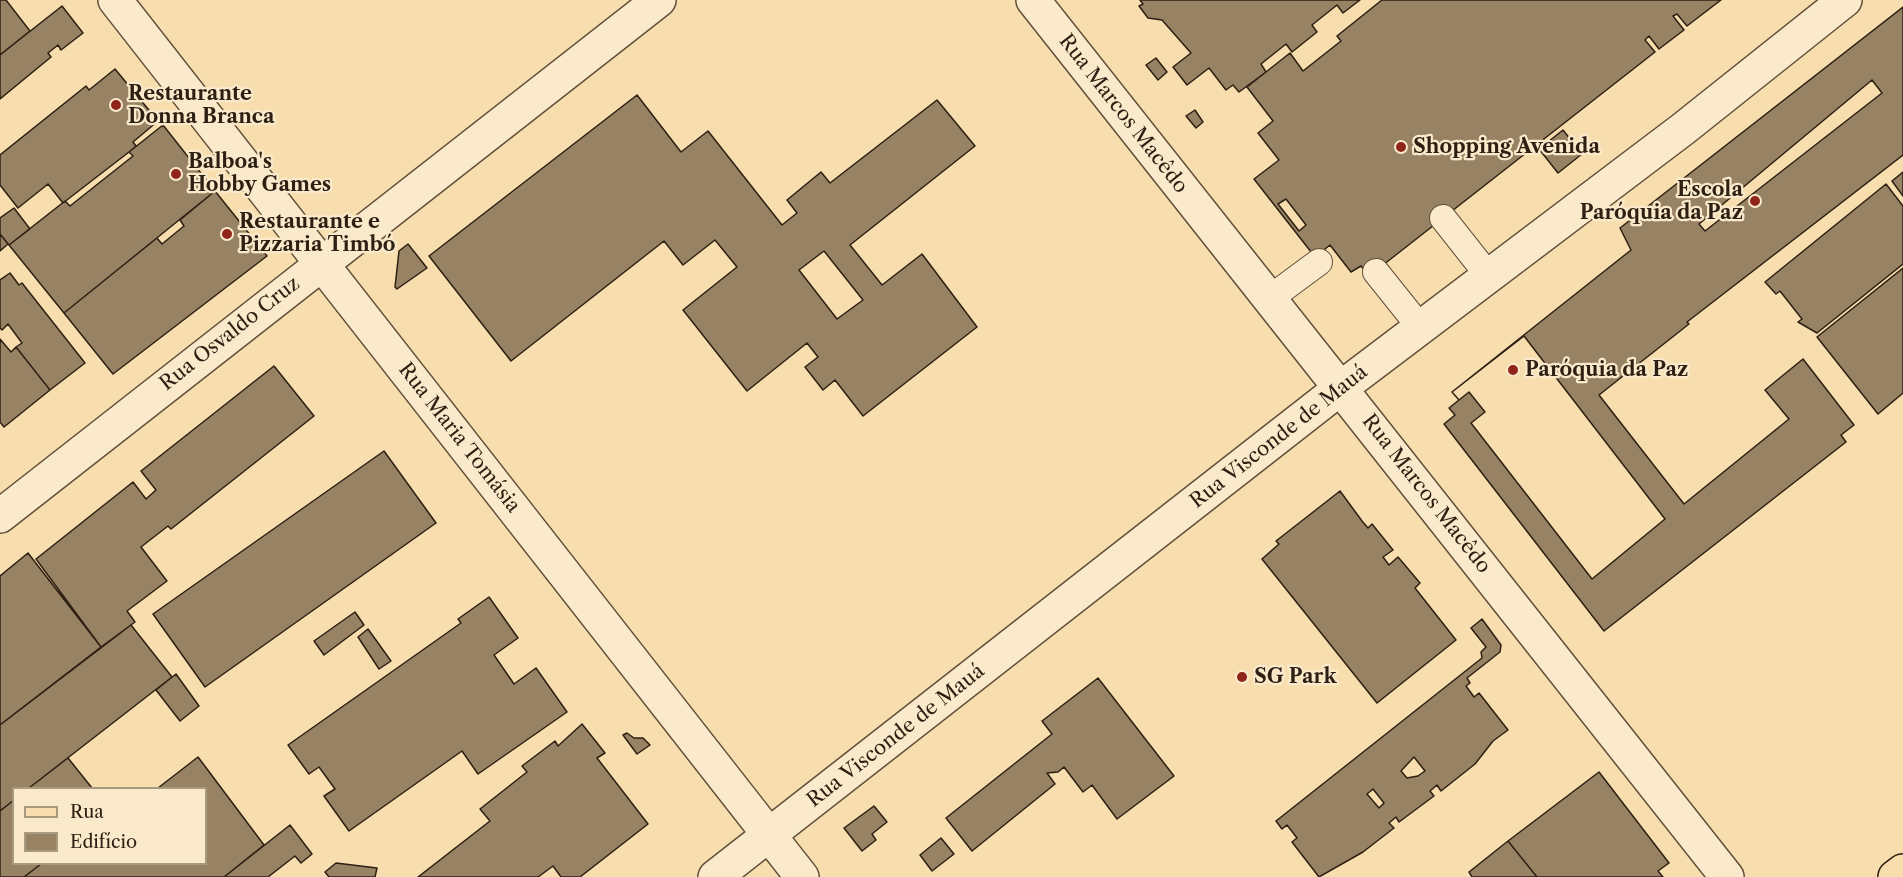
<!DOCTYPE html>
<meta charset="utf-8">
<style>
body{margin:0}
#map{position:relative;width:1903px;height:877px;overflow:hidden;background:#f8deaf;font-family:"Libre Caslon Text",serif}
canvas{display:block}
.legend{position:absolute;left:12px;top:787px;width:195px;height:78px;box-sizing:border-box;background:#faeacb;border:2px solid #a89981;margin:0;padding:8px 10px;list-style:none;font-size:18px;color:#2d1f12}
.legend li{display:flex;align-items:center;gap:12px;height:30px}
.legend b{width:30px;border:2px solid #a89981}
</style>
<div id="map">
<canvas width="1903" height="877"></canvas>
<ul class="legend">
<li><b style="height:8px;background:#f8deaf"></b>Rua</li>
<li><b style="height:16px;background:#978264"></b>Edifício</li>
</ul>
</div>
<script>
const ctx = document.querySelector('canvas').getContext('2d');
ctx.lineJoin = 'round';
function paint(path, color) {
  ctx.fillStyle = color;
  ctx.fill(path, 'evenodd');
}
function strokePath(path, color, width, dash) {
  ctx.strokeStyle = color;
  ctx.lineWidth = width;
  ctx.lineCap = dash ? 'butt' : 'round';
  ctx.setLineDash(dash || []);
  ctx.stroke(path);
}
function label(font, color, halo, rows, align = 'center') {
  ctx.font = font + ' "Libre Caslon Text",serif';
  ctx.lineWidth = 4.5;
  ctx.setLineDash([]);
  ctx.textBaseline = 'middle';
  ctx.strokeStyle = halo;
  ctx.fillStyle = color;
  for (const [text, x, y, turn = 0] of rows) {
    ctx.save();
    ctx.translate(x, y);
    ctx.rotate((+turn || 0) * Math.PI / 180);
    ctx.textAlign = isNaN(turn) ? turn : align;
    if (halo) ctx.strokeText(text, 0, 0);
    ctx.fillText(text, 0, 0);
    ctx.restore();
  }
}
const building = new Path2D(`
 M0,0h6l24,31 -30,24z
 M1140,0h220l-17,13 -6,-8 -25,20 5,7 -25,20 -6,-8 -25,20 5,8 -27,20 -6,-7 -7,5 -17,-22 -22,17 -14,-18 18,-14 -29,-33 -14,-2 -9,-12 4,-2z
 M1382,0h339l-34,26 -10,-12 -4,2 11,14 -25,19 -10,-13 -4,4 10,12 -286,224 -8,-10 -10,6 -21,-27 -15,12 -61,-78 25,-19 -21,-27 15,-12 -26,-34 43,-34 13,18 38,-30 -4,-5zM1286,199l20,26 -7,6 -21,-27z
 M62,6l21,27 -22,17 -3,-5 -10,8 3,4 -51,42v-44z
 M1903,7v148l-216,167 2,2 -90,71 85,109 105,-85 -24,-29 38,-31 51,66 -13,10 5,7 -242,189 -160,-207 11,-9 -6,-7 10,-8 -7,-8 179,-142 -11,-22zM1872,80l10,13 -177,138 -6,-7z
 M1156,58l11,14 -9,8 -12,-15z
 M115,69l43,52 -25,21 3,4 -7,6 -66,51 -15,-19 -30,24 -18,-23v-30l86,-69 3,4z
 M637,95l44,57 27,-21 74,94 15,-12 -10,-13 34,-28 9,11 107,-83 38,46 -125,99 32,40 40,-31 55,73 -114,89 -28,-36 -12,10 -18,-23 13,-10 -11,-14 -60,48 -64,-81 54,-43 -22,-27 -32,25 -19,-24 -153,120 -82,-105zM824,251l39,49 -26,19 -38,-49z
 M1195,110l8,12 -7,6 -10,-12z
 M163,125l52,66 -151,122 -55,-68 56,-44 5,5 63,-50 -4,-4z
 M1563,130l19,24 -24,19 -19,-24z
 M1903,172v24l-11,-15z
 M1886,184l17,22v58l-86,69 -19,-11 4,-3 -22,-28 -4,3 -11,-12z
 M215,191l52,65 -154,118 -49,-61 93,-75 5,6 22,-18 -4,-6z
 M14,208l16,21 -21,16 -9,-11v-16z
 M0,234l8,10 -8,7z
 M408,244l19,24 -30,21 -2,-2 4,-36z
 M1903,268v125l-25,21 -61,-77z
 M10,273l9,12 3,-2 63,80 -35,27 -34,-43 6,-4 -14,-19 -6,6 -2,-2v-48z
 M1524,336l141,183 -73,60 -121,-156 14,-11 -16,-20 -10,8 -7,-8z
 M0,339l11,13 5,-5 34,43 -46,37 -4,-5z
 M274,366l40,50 -143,113 -3,-3 -27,21 26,34 -40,30 8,11 -34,25 -65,-88 97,-77 13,17 10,-9 -15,-19z
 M384,451l52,72 -231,164 -52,-73z
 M1340,491l22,30 6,7 4,-4 21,26 -10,7 6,8 9,-8 22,26 -5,5 41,52 -79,63 -115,-144 17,-15 -3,-3z
 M28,553l73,94 -101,78v-149z
 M489,597l29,41 -24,17 20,29 22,-16 31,44 -89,62 -16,-23 -113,80 -25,-35 11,-7 -16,-22 -10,7 -21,-29 173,-122 -3,-4z
 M355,612l9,13 -40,30 -10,-14z
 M1482,619l19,26 -1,7 -33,26 3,5 -4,3 8,11 5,-4 29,37 -15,11 -18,23 -34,27 -4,-6 -7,6 4,5 -35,26 -3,-5 -7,6 5,5 -31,24 -44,25 -27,-35 5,-4 -10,-13 -5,4 -6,-8 206,-163 -1,-6 5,-5 -15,-19zM1414,757l11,14 -7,5 -11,2 -6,-7zM1373,789l11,14 -5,5 -12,-14z
 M131,625l41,52 -143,111h-15v12l-14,11v-86z
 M368,629l23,32 -12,8 -21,-32z
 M176,674l23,32 -19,15 -24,-31z
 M1098,678l76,98 -57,43 -25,-34 -9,7 -19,-25 -6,5 -11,1 8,11 -83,67 -26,-33 106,-84 -10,-13z
 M582,724l23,29 -8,5 51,66 -68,53h-19l-8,-11 -15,11h-120l72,-56 -10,-12 47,-37 -5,-6 33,-25 3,5z
 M627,733l7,5h9l7,7 -13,9 -14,-19z
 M198,757l66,88 -40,32h-200l17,-13h165v-76h-48z
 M68,758l24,30h-63z
 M1599,772l70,91 -11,8 5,6h-126l-29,-36z
 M14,800v64h27l-17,13h-24v-66z
 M874,806l13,16 -15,12 4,6 -14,11 -18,-23z
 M290,825l22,29 -11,9 -6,-7 -27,21h-44z
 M941,838l13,16 -22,17 -12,-16z
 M1508,841l29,36h-65l-3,-5z
 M336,863l41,5 -2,9h-46l-4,-5z`);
paint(building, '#978264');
strokePath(building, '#2d1f12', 1.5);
const lane = new Path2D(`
 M1443,218l45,57
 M1376,272l44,55
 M1269,299l50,-37`);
const street = new Path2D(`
 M115,0l687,877
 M1033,0c231,293 463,584 694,877
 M0,516l659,-516
 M715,877l627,-490 341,-258 162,-129`);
const primary = new Path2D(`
 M1895,877l8,-6`);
strokePath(lane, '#604f39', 28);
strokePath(street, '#604f39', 36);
strokePath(primary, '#2d1f12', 36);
strokePath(lane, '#faeacb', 26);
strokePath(street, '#faeacb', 33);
strokePath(primary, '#f8deaf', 33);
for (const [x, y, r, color] of [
 [116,105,6,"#8f2418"],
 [1401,147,6,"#8f2418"],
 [176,174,6,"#8f2418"],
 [1755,201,6,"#8f2418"],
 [227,234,6,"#8f2418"],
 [1513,370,6,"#8f2418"],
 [1242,677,6,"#8f2418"]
]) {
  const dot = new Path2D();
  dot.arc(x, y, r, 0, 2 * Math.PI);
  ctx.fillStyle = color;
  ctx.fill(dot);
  strokePath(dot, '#faeacb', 2);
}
label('bold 20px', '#2d1f12', '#faeacb', [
 ["Restaurante",128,94],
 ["Donna Branca",128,117],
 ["Shopping Avenida",1413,147],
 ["Balboa's",188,162],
 ["Hobby Games",188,185],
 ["Escola",1743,190,"right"],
 ["Paróquia da Paz",1743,213,"right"],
 ["Restaurante e",239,222],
 ["Pizzaria Timbó",239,245],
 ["Paróquia da Paz",1525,370],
 ["SG Park",1254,677]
], 'left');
label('20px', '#2d1f12', '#faeacb', [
 ["Rua Marcos Macêdo",1123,114,52],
 ["Rua Osvaldo Cruz",230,334,-38],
 ["Rua Visconde de Mauá",1279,437,-38],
 ["Rua Maria Tomásia",459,438,52],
 ["Rua Marcos Macêdo",1426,494,52],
 ["Rua Visconde de Mauá",896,736,-38]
]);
</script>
